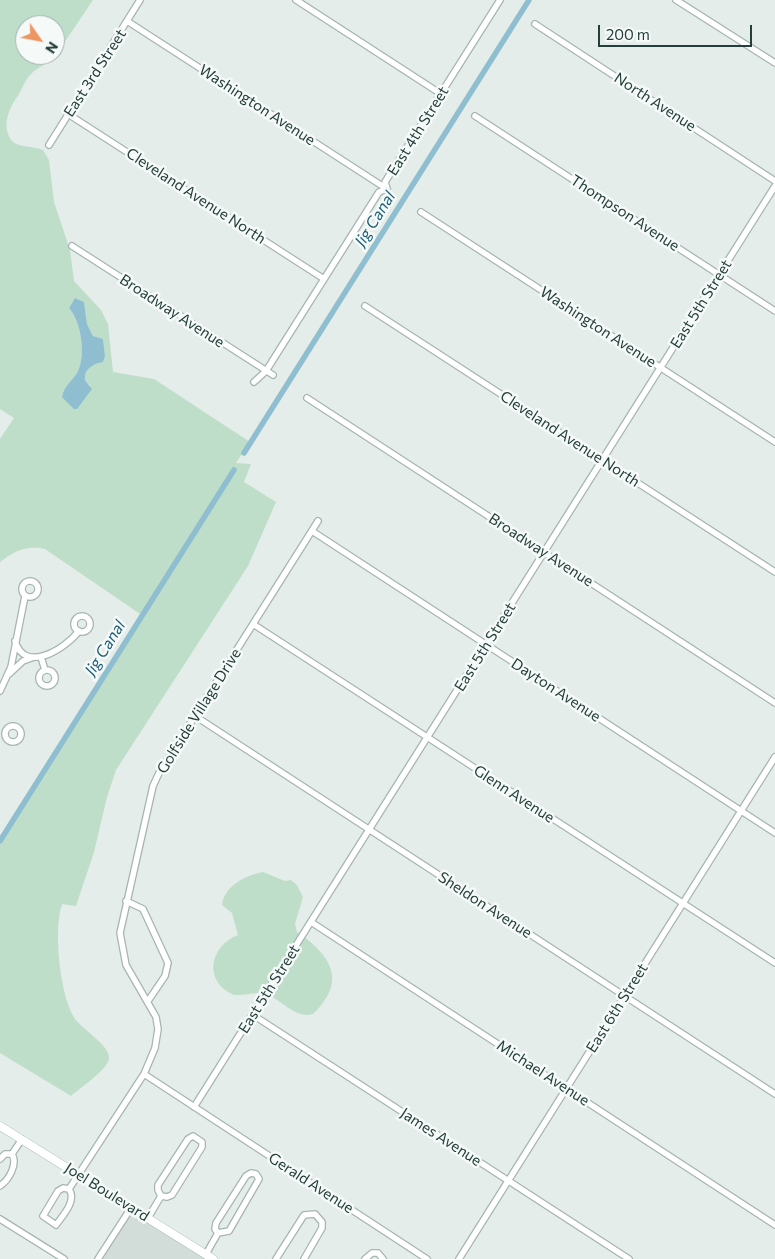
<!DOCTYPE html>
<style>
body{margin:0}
#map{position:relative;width:775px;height:1259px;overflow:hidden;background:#e4edea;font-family:Commissioner,sans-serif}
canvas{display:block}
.north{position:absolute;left:15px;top:15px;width:50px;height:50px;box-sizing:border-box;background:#f5faf8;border:1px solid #a1afac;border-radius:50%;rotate:123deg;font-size:14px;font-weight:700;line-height:20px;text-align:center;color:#243f3b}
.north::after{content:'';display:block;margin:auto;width:18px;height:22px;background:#ee9561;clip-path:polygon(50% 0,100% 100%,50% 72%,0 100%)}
.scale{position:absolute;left:598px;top:25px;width:154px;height:22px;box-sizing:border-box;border:2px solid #243f3b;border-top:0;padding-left:6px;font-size:15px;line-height:18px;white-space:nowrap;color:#243f3b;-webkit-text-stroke:4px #f5faf8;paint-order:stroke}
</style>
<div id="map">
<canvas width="775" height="1259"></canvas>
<div class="north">N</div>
<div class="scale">200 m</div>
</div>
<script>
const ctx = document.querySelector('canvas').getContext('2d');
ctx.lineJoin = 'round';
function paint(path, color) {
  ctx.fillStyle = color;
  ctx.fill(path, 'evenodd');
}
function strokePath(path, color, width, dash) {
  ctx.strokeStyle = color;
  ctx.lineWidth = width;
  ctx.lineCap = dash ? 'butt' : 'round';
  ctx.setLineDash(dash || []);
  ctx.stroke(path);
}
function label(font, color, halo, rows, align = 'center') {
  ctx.font = font + ' Commissioner,sans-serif';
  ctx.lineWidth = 5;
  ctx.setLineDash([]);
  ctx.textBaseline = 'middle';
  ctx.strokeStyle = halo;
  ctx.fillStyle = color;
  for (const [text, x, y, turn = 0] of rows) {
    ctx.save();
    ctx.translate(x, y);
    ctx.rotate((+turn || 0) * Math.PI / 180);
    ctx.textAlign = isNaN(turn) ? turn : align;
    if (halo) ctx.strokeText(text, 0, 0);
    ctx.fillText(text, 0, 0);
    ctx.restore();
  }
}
paint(new Path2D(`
 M130,1210l78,49h-109z`), '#d2ddd9');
paint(new Path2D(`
 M0,0h93l-37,55c-8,9 -17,11 -25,19 -6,6 -8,13 -12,20 -10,14 -19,33 -6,48 9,6 20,4 30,8l6,10 5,42 16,48 4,31 27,29 7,14 5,48 41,7 96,63 -14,21 15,1 -7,18 32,20 -28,64 -132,204 -9,27 -13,55 -18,54 -14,-2c-9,26 -2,93 13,115 8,11 36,27 34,40 -2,11 -30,30 -38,37l-71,-43v-208l5,-8 4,-15 134,-206 -98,-67c-19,-4 -30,2 -45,13v-123l14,-21 -14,-9zM25,25h30v30h-30zM75,298l9,4 3,22 6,12 10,3 2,17 -2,6c-10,2 -19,7 -18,18l6,6 -29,11c2,-12 11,-16 16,-26 8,-17 3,-50 -9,-63z
 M263,872l22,9 6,-1 6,5 6,12 -8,27 2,8c34,23 51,49 16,82 -17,5 -29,-12 -43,-18 -13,-6 -23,0 -36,-1 -31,-13 -25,-49 4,-60l-6,-22 -10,-8c2,-19 24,-30 41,-33z`), '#bedeca');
paint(new Path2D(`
 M75,298l9,4 3,22 6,12 10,3 2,17 -2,6c-10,2 -19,7 -18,18l7,9 -15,20h-3l-12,-12c2,-12 11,-16 16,-26 8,-17 3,-50 -9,-63z`), '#8ebed0');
strokePath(new Path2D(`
 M244,453l285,-453
 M0,841l234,-371`), '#8ebed0', 5.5);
const minor = new Path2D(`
 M296,0l145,94
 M676,0l99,63
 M127,21l260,168
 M535,24l240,157
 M68,114l256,165
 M475,116l300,195
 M49,145l91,-145
 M421,212l354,230
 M72,246l201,129
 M365,306l410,266
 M254,382l12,-11 113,-179 8,-3 -2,-7 115,-182
 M307,398l468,305
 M312,531l463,302
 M22 589a8 8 0 1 1 16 0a8 8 0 1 1-16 0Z
 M74 624a8 8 0 1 1 16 0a8 8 0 1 1-16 0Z
 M253,624l522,339
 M15,641c10,34 51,7 64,-10
 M41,657l4,13
 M39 678a8 8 0 1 1 16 0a8 8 0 1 1-16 0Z
 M9,674l14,-13 11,-4
 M0,691l11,-24 14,-71
 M195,716l580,378
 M5 734a8 8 0 1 1 16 0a8 8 0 1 1-16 0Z
 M126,901l17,8 25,54 -3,13 -17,25
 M311,922l464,303
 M253,1015l376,244
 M144,1074l283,185
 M194,1107l581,-921
 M193,1136l9,6v5l-30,48 -5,2 -6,-1 -3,-6v-5l30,-46z
 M12,1154l10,-15
 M0,1159l5,-5h7c6,10 -3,26 -12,32
 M251,1173l5,1 3,5 -30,52 -11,2 -3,-4 1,-6 30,-47z
 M63,1188l6,1c8,12 -6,26 -13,36l-13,-9 15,-25z
 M69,1189l75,-115 11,-26 3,-19 -2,-12 -30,-52 -6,-32 33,-147 6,-13 159,-252
 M148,1218l13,-22
 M0,1219l64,40
 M206,1254l12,-21
 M98,1259l33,-51
 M276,1259l28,-44 11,-1 7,8v6l-18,31
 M365,1259l7,-6h6l5,6
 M459,1259l316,-502`);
const secondary = new Path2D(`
 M0,1126l213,133`);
strokePath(minor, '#a7b5b2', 8);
strokePath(secondary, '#a3b9b4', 9);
strokePath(minor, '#fff', 5.5);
strokePath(secondary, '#fff', 8);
label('15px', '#243f3b', '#f5faf8', [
 ["East 3rd Street",95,73,-57],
 ["North Avenue",655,102,33],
 ["Washington Avenue",257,105,33],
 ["East 4th Street",418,131,-58],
 ["Cleveland Avenue North",196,196,33],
 ["Thompson Avenue",625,213,33],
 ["East 5th Street",701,304,-58],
 ["Broadway Avenue",172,311,33],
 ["Washington Avenue",598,327,33],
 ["Cleveland Avenue North",570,439,33],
 ["Broadway Avenue",541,550,33],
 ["East 5th Street",485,647,-58],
 ["Dayton Avenue",556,690,33],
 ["Golfside Village Drive",199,711,-58],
 ["Glenn Avenue",514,794,33],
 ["Sheldon Avenue",485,905,33],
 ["East 5th Street",269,989,-58],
 ["East 6th Street",617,1008,-58],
 ["Michael Avenue",543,1073,33],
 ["James Avenue",441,1137,33],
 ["Gerald Avenue",311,1183,33],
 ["Joel Boulevard",107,1192,32]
]);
label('italic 16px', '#1f5f79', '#f5faf8', [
 ["Jig Canal",375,219,-58],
 ["Jig Canal",105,648,-58]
]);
</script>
